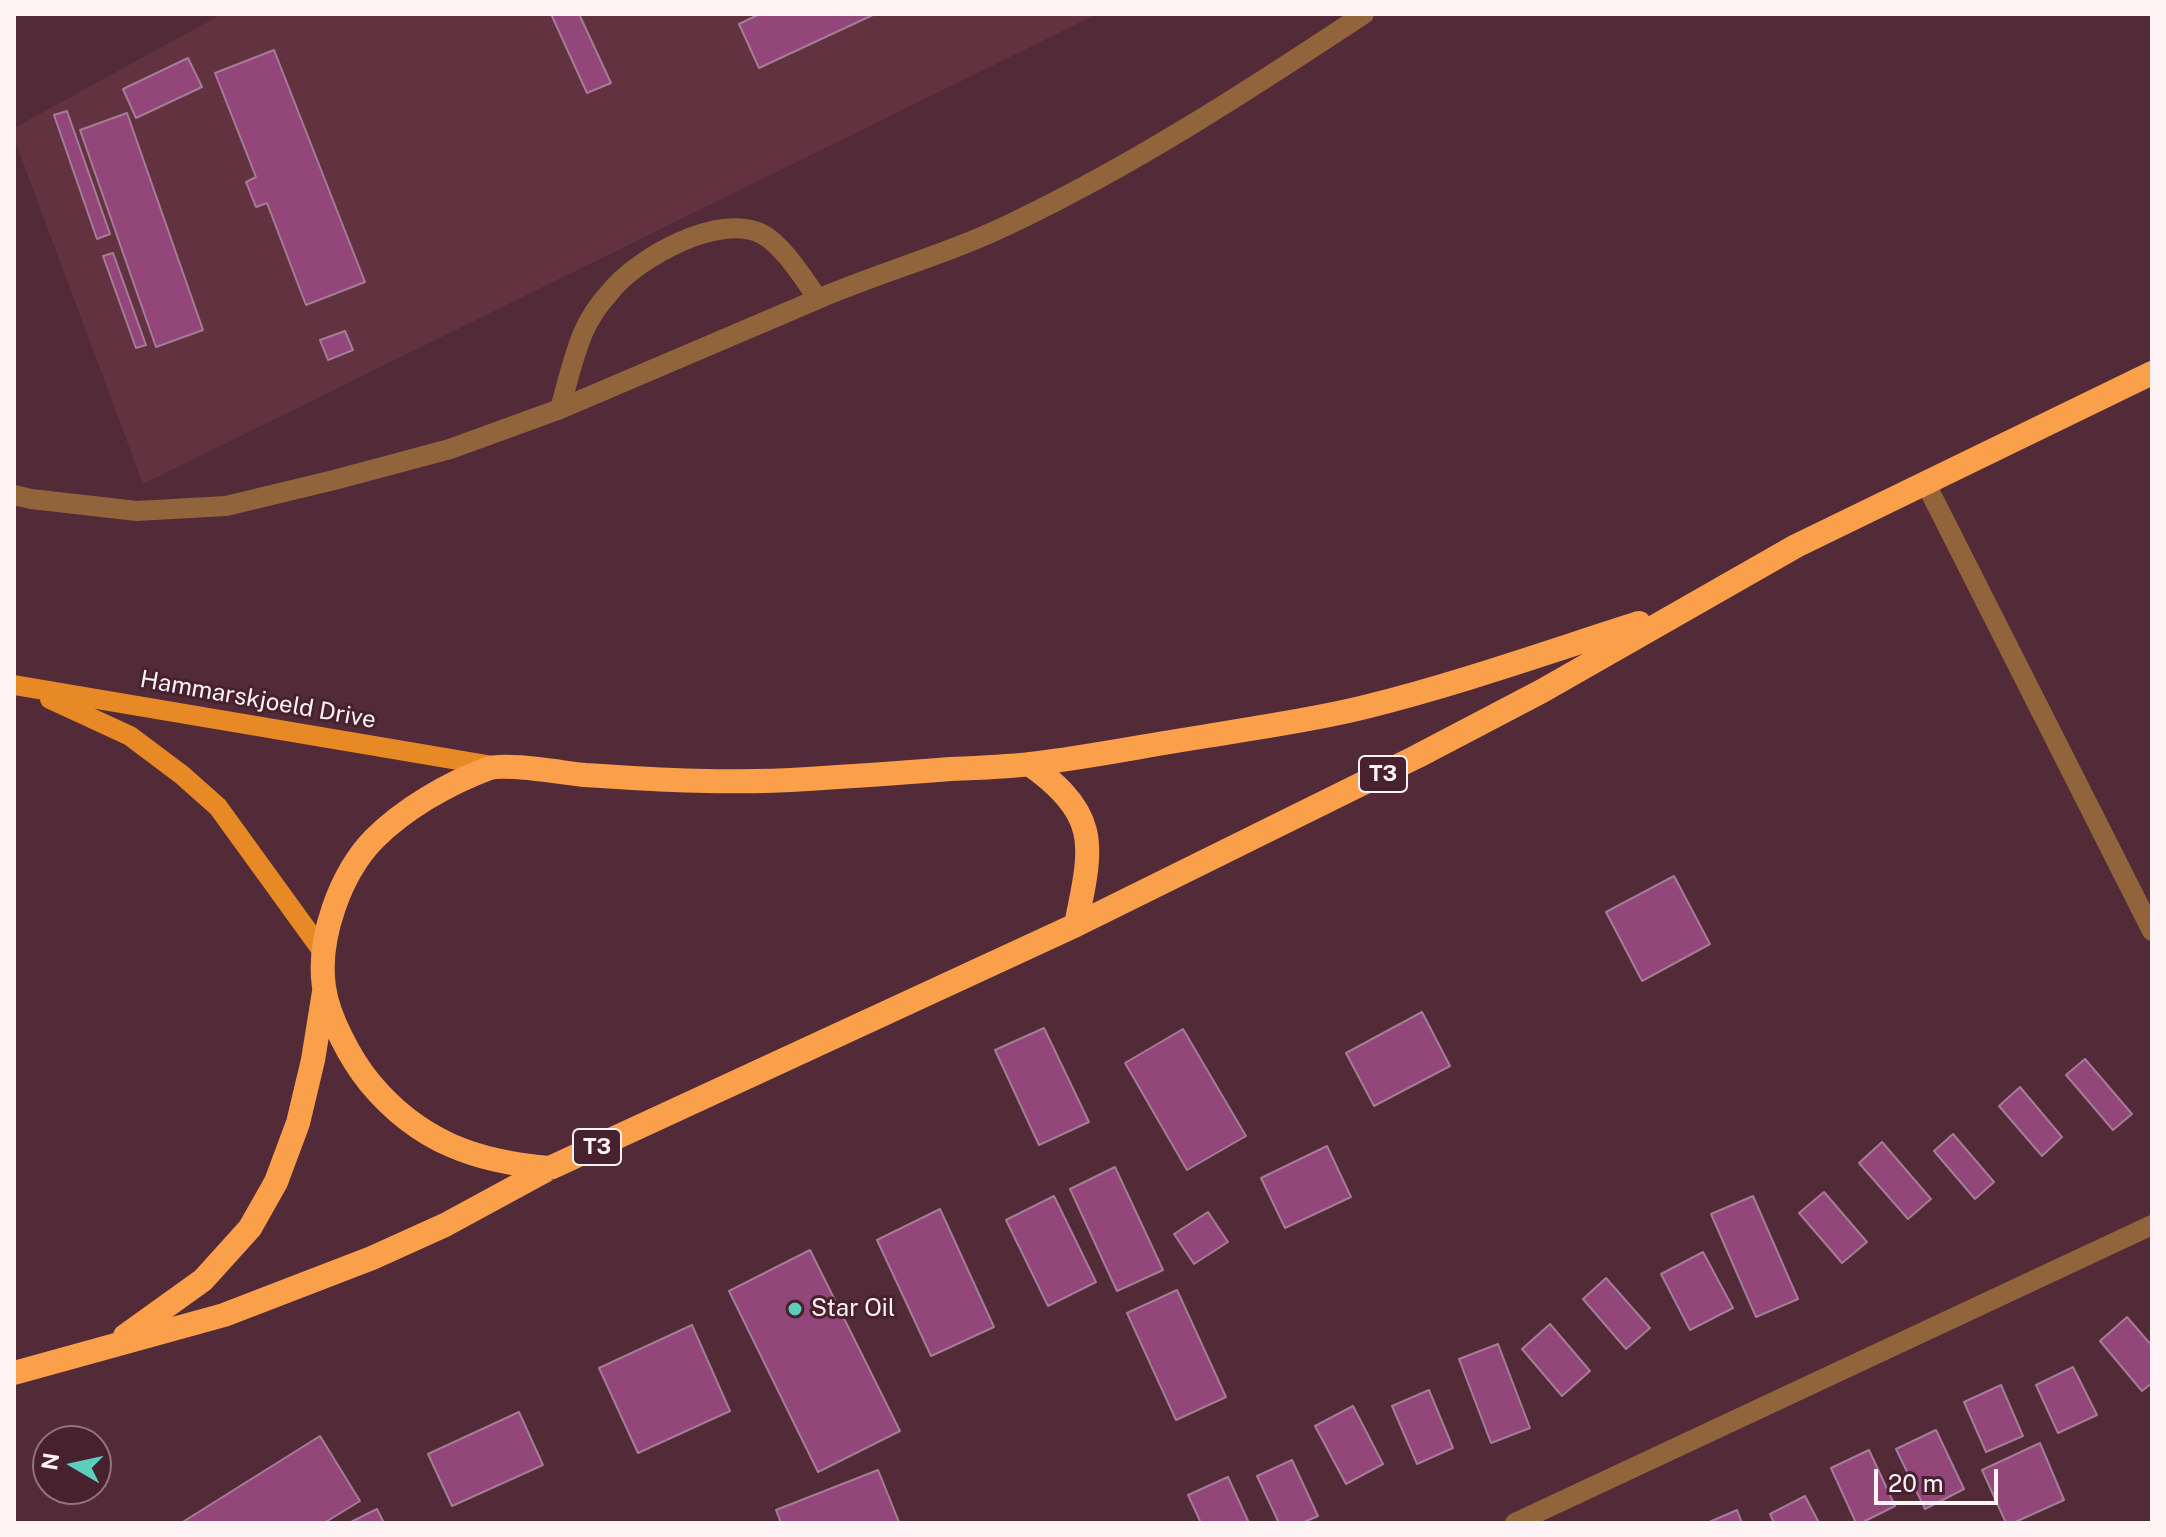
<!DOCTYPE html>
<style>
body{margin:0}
#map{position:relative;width:2166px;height:1537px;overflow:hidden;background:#532b38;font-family:"Public Sans",sans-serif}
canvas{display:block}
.frame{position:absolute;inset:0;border:16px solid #fdf2f4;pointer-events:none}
.north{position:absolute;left:32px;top:1425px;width:80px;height:80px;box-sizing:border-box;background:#48212e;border:2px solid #90757d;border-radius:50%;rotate:279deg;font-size:22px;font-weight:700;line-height:32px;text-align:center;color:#fdf2f4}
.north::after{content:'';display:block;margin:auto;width:28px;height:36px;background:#5ccebb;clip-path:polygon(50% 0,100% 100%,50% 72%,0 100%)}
.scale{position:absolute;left:1874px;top:1469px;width:124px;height:36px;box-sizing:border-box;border:4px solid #fdf2f4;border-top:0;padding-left:10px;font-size:24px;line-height:28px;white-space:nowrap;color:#fdf2f4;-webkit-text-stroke:6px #48212e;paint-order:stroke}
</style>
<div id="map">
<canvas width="2166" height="1537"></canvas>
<div class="frame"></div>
<div class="north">N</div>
<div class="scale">20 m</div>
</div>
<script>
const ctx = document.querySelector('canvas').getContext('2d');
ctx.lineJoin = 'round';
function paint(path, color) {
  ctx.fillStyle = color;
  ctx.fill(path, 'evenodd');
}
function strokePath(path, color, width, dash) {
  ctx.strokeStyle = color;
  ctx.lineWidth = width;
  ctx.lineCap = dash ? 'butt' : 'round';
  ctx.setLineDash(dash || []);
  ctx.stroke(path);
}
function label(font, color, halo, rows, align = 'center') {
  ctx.font = font + ' "Public Sans",sans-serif';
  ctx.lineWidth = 6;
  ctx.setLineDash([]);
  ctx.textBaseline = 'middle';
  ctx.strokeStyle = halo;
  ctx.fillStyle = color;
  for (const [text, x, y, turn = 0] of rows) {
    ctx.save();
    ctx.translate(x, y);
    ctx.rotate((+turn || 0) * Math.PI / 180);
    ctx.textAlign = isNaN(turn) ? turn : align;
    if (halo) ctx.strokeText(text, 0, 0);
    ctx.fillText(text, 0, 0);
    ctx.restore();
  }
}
paint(new Path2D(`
 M222,14h875l-954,470 -129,-346v-10z`), '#623241');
const building = new Path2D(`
 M551,14h28l32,69 -24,10z
 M760,14h115l-116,54 -20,-44z
 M274,50l91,232 -59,23 -39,-102 -11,4 -10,-25 10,-5 -41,-104z
 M188,58l14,29 -66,31 -13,-29z
 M67,111l43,123 -13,5 -43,-124z
 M127,113l76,217 -47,17 -76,-217z
 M113,253l33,92 -10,3 -33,-92z
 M345,331l8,19 -25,10 -8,-20z
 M1674,876l36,68 -68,37 -36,-69z
 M1422,1012l28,54 -76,40 -28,-53z
 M1044,1028l45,94 -50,23 -44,-95z
 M1183,1029l63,107 -59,34 -62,-107z
 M2085,1059l47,55 -19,16 -47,-55z
 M2020,1087l42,50 -20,19 -43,-50z
 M1953,1134l41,48 -19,17 -41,-48z
 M1882,1142l49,57 -23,20 -49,-56z
 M1327,1146l24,51 -66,31 -24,-50z
 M1115,1167l48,103 -46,21 -47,-102z
 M1824,1192l43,50 -25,21 -43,-50z
 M1054,1196l42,86 -48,24 -42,-86z
 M1753,1196l45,103 -42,18 -45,-103z
 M940,1209l54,118 -63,29 -54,-116z
 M1208,1212l20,30 -34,22 -20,-30z
 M810,1250l90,181 -82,41 -89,-181z
 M1703,1252l30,56 -43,22 -29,-56z
 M1606,1278l44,50 -24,21 -43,-50z
 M1177,1290l49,107 -50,23 -49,-107z
 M2127,1317l25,29v37l-10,8 -42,-50z
 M1550,1324l40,47 -28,25 -40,-47z
 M692,1325l38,86 -92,42 -39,-85z
 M1498,1344l32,84 -39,15 -32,-84z
 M2073,1367l24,48 -39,18 -22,-48z
 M2001,1385l22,51 -37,16 -22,-50z
 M1429,1390l24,58 -36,16 -25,-58z
 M1353,1406l30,58 -37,20 -31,-58z
 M519,1412l24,53 -91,41 -24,-52z
 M1936,1430l28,59 -39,20 -29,-60z
 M320,1436l40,65 -36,22h-143z
 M2040,1443l24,57 -51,23h-7l-24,-53z
 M1869,1450l26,56 -34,17h-5l-25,-55z
 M1292,1460l26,56 -16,7h-23l-22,-47z
 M878,1470l21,52 -118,1 -5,-13z
 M1228,1477l21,46h-48l-13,-28z
 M1805,1496l14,27h-45l-4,-9z
 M377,1509l7,14h-35z
 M1737,1510l5,13h-35z`);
paint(building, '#92467a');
strokePath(building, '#a57c96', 2);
strokePath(new Path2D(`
 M560,409c7,-25 13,-52 23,-76 6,-14 17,-30 27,-41 27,-34 109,-80 152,-58 21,11 42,45 56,65 63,-27 130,-45 192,-75 124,-59 239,-134 354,-210
 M1926,484l226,447
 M14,495l17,4 106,12 89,-5 108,-26 116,-31 110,-40 258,-110
 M1515,1523l637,-298`), '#92643b', 20);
strokePath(new Path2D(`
 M14,685l479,81
 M50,699l80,37 52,39 36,32 105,145`), '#e78925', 20);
strokePath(new Path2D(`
 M1029,764c23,16 49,38 56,67 7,28 -4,66 -9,94
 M550,1168c-73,-6 -131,-26 -180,-85 -19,-23 -42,-66 -46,-96 -7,-48 16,-113 50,-148 30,-30 73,-55 113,-70 17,-7 76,4 98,6 74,5 149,9 223,4 47,-3 95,-6 142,-10 27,-1 54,-2 81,-5 59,-7 117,-19 176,-28 53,-9 106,-16 158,-29 93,-23 183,-55 274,-84
 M125,1336l78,-56 47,-52 26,-46 22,-59 15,-63 11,-68
 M14,1373l210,-58 148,-57 73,-33 105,-57 526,-243 342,-169 124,-65 254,-145 356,-173`), '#faa04b', 24);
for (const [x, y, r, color] of [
 [795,1309,8,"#5ccebb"]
]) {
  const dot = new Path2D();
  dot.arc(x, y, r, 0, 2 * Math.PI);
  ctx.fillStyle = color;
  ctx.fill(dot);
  strokePath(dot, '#48212e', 3);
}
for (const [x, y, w] of [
 [1383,774,48],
 [597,1147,48]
]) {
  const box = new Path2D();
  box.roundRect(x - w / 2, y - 18, w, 36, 6);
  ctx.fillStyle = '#48212e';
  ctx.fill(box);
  strokePath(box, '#fdf2f4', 2);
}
label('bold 22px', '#fdf2f4', null, [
 ["T3",1383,774],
 ["T3",597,1147]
]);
label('24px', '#fdf2f4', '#48212e', [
 ["Hammarskjoeld Drive",258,700,10]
]);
label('24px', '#fdf2f4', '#48212e', [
 ["Star Oil",811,1309]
], 'left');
</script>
